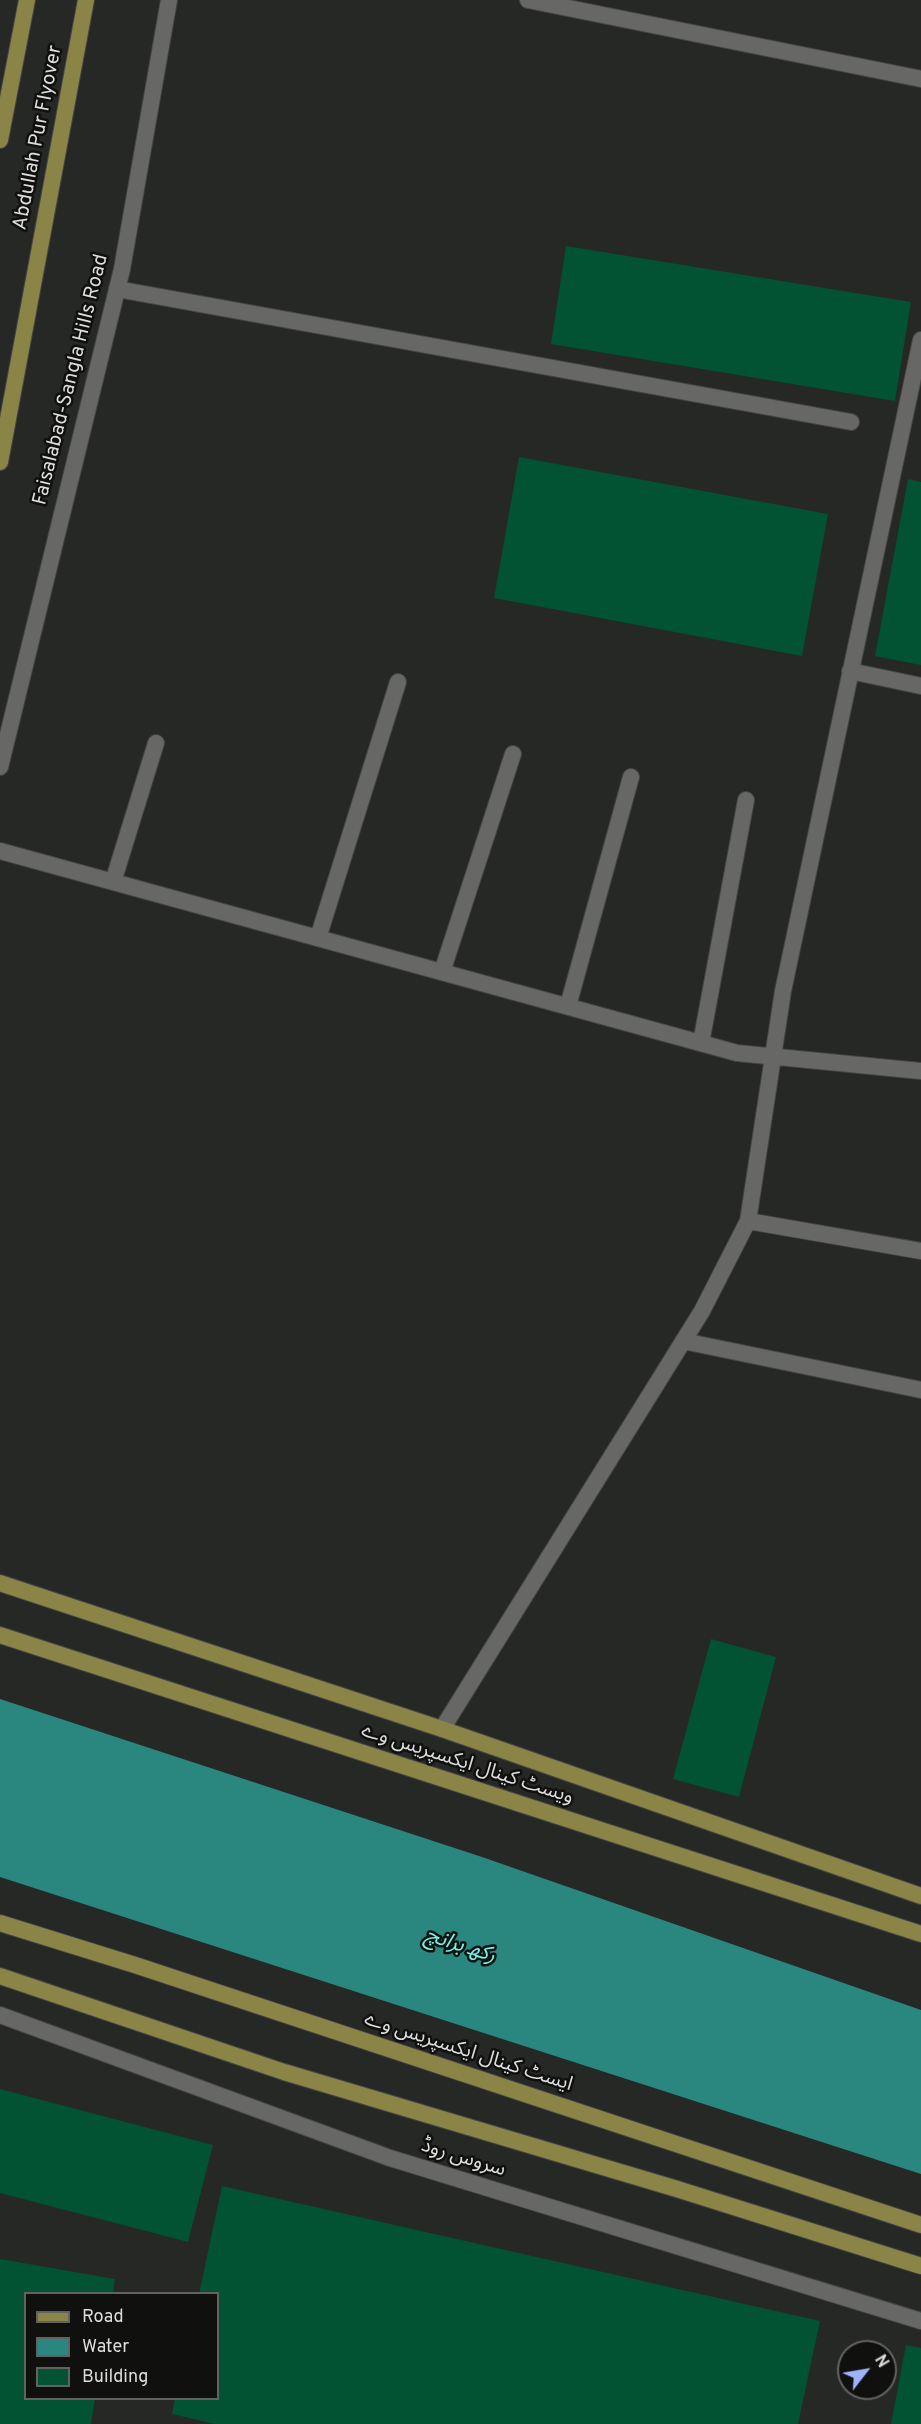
<!DOCTYPE html>
<meta charset="utf-8">
<style>
body{margin:0}
#map{position:relative;width:921px;height:2424px;overflow:hidden;background:#262825;font-family:Overpass,sans-serif}
canvas{display:block}
.legend{position:absolute;left:24px;top:2292px;width:195px;height:108px;box-sizing:border-box;background:#10100f;border:2px solid #626261;margin:0;padding:8px 10px;list-style:none;font-size:18px;color:#dcdddc}
.legend li{display:flex;align-items:center;gap:12px;height:30px}
.legend b{width:30px;border:2px solid #626261}
.north{position:absolute;left:837px;top:2340px;width:60px;height:60px;box-sizing:border-box;background:#10100f;border:2px solid #626261;border-radius:50%;rotate:59deg;font-size:16px;font-weight:700;line-height:24px;text-align:center;color:#dcdddc}
.north::after{content:'';display:block;margin:auto;width:21px;height:27px;background:#9fb3fd;clip-path:polygon(50% 0,100% 100%,50% 72%,0 100%)}
</style>
<div id="map">
<canvas width="921" height="2424"></canvas>
<ul class="legend">
<li><b style="height:8px;background:#8a8547"></b>Road</li>
<li><b style="height:16px;background:#298780"></b>Water</li>
<li><b style="height:16px;background:#025234"></b>Building</li>
</ul>
<div class="north">N</div>
</div>
<script>
const ctx = document.querySelector('canvas').getContext('2d');
ctx.lineJoin = 'round';
function paint(path, color) {
  ctx.fillStyle = color;
  ctx.fill(path, 'evenodd');
}
function strokePath(path, color, width, dash) {
  ctx.strokeStyle = color;
  ctx.lineWidth = width;
  ctx.lineCap = dash ? 'butt' : 'round';
  ctx.setLineDash(dash || []);
  ctx.stroke(path);
}
function label(font, color, halo, rows, align = 'center') {
  ctx.font = font + ' Overpass,"Noto Sans Arabic",sans-serif';
  ctx.lineWidth = 5;
  ctx.setLineDash([]);
  ctx.textBaseline = 'middle';
  ctx.strokeStyle = halo;
  ctx.fillStyle = color;
  for (const [text, x, y, turn = 0] of rows) {
    ctx.save();
    ctx.translate(x, y);
    ctx.rotate((+turn || 0) * Math.PI / 180);
    ctx.textAlign = isNaN(turn) ? turn : align;
    if (halo) ctx.strokeText(text, 0, 0);
    ctx.fillText(text, 0, 0);
    ctx.restore();
  }
}
paint(new Path2D(`
 M0,1699l482,158 439,153v164l-921,-297z`), '#298780');
paint(new Path2D(`
 M566,246l345,56 -16,99 -344,-57z
 M519,457l309,57 -26,142 -308,-58z
 M908,479l13,3v183l-46,-9z
 M711,1639l65,18 -37,140 -66,-18z
 M0,2089l213,56 -25,97 -188,-49z
 M222,2186l598,135 -22,103h-583l-43,-10 3,-16h43v-104h-19z
 M0,2259l115,20 -2,15h-87v104h69l-4,26h-91z
 M906,2345l15,3v76h-30z`), '#025234');
const minor = new Path2D(`
 M528,0l393,79
 M117,289l734,133
 M921,340l-138,651 -35,230 173,30
 M850,671l71,15
 M0,851l737,202 184,18
 M113,882l43,-139
 M318,938l80,-256
 M442,972l71,-218
 M568,1006l63,-229
 M701,1043l45,-243
 M683,1341l238,49
 M442,1729l260,-418 46,-90
 M0,2015l390,143 531,163`);
const secondary = new Path2D(`
 M0,767l122,-498 47,-269`);
const primary = new Path2D(`
 M0,140l27,-140
 M0,462l86,-462
 M0,1583l442,146 479,167
 M0,1635l921,299
 M0,1923l135,42 786,260
 M0,1976l284,96 393,117 244,77`);
strokePath(minor, '#444544', 18);
strokePath(secondary, '#444544', 18);
strokePath(primary, '#444544', 18);
strokePath(minor, '#676866', 16);
strokePath(secondary, '#676866', 16);
strokePath(primary, '#8a8547', 16);
label('20px', '#dcdddc', '#10100f', [
 ["Abdullah Pur Flyover",39,138,-79],
 ["Faisalabad-Sangla Hills Road",72,380,-76],
 ["ویسٹ کینال ایکسپریس وے",467,1765,18],
 ["ایسٹ کینال ایکسپریس وے",468,2053,18],
 ["سروس روڈ",463,2159,17]
]);
label('italic 21px', '#72f4e9', '#10100f', [
 ["رکھ برانچ",460,1947,18]
]);
</script>
